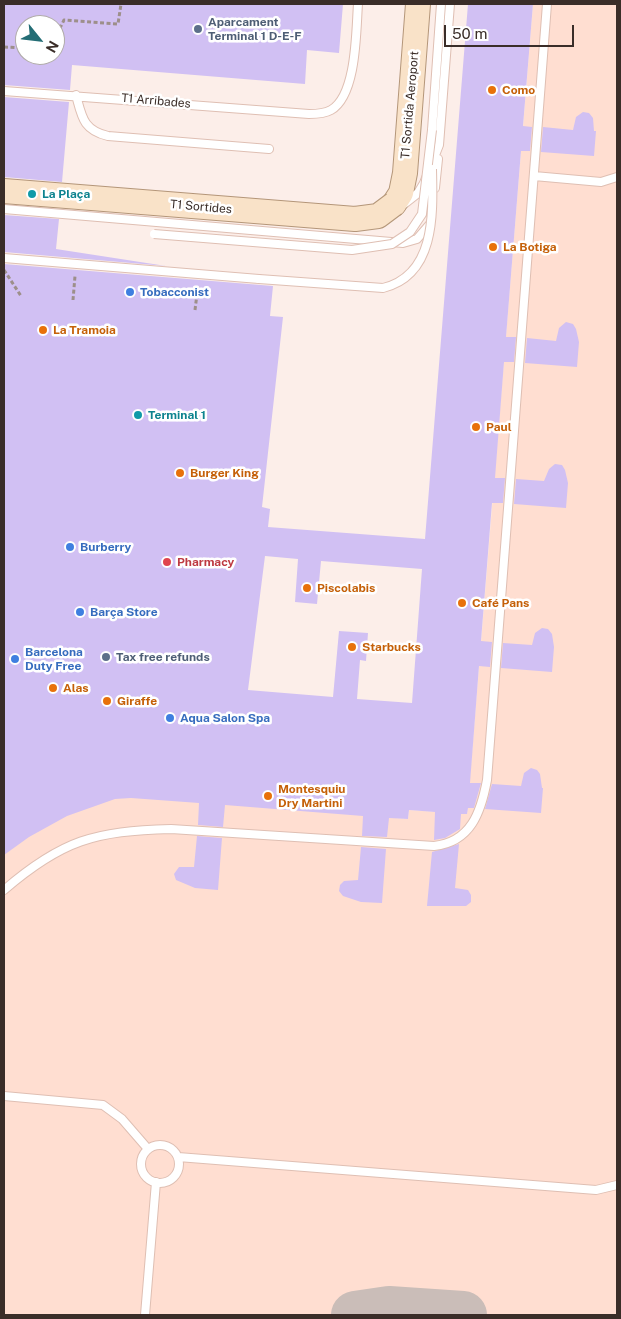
<!DOCTYPE html>
<meta charset="utf-8">
<style>
body{margin:0}
#map{position:relative;width:621px;height:1319px;overflow:hidden;background:#fceee9;font-family:"Public Sans",sans-serif}
canvas{display:block}
.frame{position:absolute;inset:0;border:5px solid #3a2d28;pointer-events:none}
.north{position:absolute;left:15px;top:15px;width:50px;height:50px;box-sizing:border-box;background:#fff;border:1px solid #b0aba9;border-radius:50%;rotate:119deg;font-size:14px;font-weight:700;line-height:20px;text-align:center;color:#3a2d28}
.north::after{content:'';display:block;margin:auto;width:18px;height:22px;background:#236d75;clip-path:polygon(50% 0,100% 100%,50% 72%,0 100%)}
.scale{position:absolute;left:444px;top:25px;width:130px;height:22px;box-sizing:border-box;border:2px solid #3a2d28;border-top:0;padding-left:6px;font-size:15px;line-height:18px;white-space:nowrap;color:#3a2d28;-webkit-text-stroke:4px #fff;paint-order:stroke}
</style>
<div id="map">
<canvas width="621" height="1319"></canvas>
<div class="frame"></div>
<div class="north">N</div>
<div class="scale">50 m</div>
</div>
<script>
const ctx = document.querySelector('canvas').getContext('2d');
ctx.lineJoin = 'round';
function paint(path, color) {
  ctx.fillStyle = color;
  ctx.fill(path, 'evenodd');
}
function strokePath(path, color, width, dash) {
  ctx.strokeStyle = color;
  ctx.lineWidth = width;
  ctx.lineCap = dash ? 'butt' : 'round';
  ctx.setLineDash(dash || []);
  ctx.stroke(path);
}
function label(font, color, halo, rows, align = 'center') {
  ctx.font = font + ' "Public Sans",sans-serif';
  ctx.lineWidth = 5;
  ctx.setLineDash([]);
  ctx.textBaseline = 'middle';
  ctx.strokeStyle = halo;
  ctx.fillStyle = color;
  for (const [text, x, y, turn = 0] of rows) {
    ctx.save();
    ctx.translate(x, y);
    ctx.rotate((+turn || 0) * Math.PI / 180);
    ctx.textAlign = isNaN(turn) ? turn : align;
    if (halo) ctx.strokeText(text, 0, 0);
    ctx.fillText(text, 0, 0);
    ctx.restore();
  }
}
paint(new Path2D(`
 M533,4h84v1311h-613v-488l94,-33 310,25 1,-9 58,4z`), '#ffded1');
strokePath(new Path2D(`
 M355,1315l34,-5 74,5`), '#cabdb8', 48);
paint(new Path2D(`
 M4,4h339l-4,49 -32,-3 -2,34 -233,-19 -2,25 -66,-5zM25,25h30v30h-30z
 M468,4h65l-10,122 9,1 -2,24h-9l-15,186h10l-2,25h-10l-9,116h10l-2,25h-11l-11,138 11,1 -2,25 -11,-1 -9,117h11l-7,25h-6l-1,6h-6l-1,15 -15,9 -11,2 1,-28 -26,-2 -1,9 -19,-1 -2,19 -25,-1 1,-20 -138,-11 -2,22 -25,-2 1,-22 -68,-5 -16,1 -48,17 -38,21 -25,18v-591l269,22 -3,30 13,1 -21,190 8,2 -2,18 157,12zM265,556l33,3 -3,43 22,2 4,-43 101,8 -10,134 -55,-4 3,-39 6,1 2,-28 -29,-2 -6,66 -85,-7z
 M4,97l65,5 -7,80 -58,-5z
 M583,112l6,1 4,5 1,13h2l-2,25 -53,-4 2,-25 30,3 3,-13z
 M4,215l55,4 -3,30 110,17 -162,-14z
 M566,322l7,2 3,5 3,13 -2,25 -52,-4 2,-25 29,3 3,-13z
 M555,464l7,1 3,5 3,13 -2,25 -52,-4 2,-25 28,2 5,-12z
 M542,628l6,1 4,5 2,13 -2,25 -51,-4 2,-25 29,2 3,-12z
 M531,768l6,2 3,4 2,14h1l-2,25 -56,-4 7,-25 29,2 3,-13z
 M197,836l25,2 -4,52 -23,-2 -19,-8 -2,-6 5,-7h15z
 M459,844l-4,44 13,2 3,5v7l-5,4h-39l5,-54z
 M361,847l25,2 -4,54 -21,-1 -18,-6 -4,-5 1,-6 4,-4 14,-1z`), '#d1c0f3');
const service = new Path2D(`
 M4,91l305,23c7,0 15,0 22,-4 26,-15 25,-80 27,-106
 M76,95c6,22 7,35 32,41l161,13
 M432,130l9,-126
 M534,176l67,6 16,-5
 M435,188l3,-29
 M404,204l14,-11 6,-10 15,-38 11,-141
 M4,209l399,34 14,-4 13,-15
 M4,258l255,21
 M4,890c58,-50 91,-59 167,-61l263,17c37,-4 47,-34 53,-66l60,-776
 M4,1096l99,9 19,14 26,30
 M141 1164a19 19 0 1 1 38 0a19 19 0 1 1-38 0Z
 M178,1157l418,33 21,-5
 M145,1315l11,-133`);
const primary = new Path2D(`
 M394,204l7,-11 4,-20 13,-169`);
strokePath(service, '#dfbfb3', 10);
strokePath(primary, '#b49679', 26);
strokePath(new Path2D(`
 M4,47l21,1
 M55,50l3,1 1,-21 5,-10 54,4 3,-20
 M4,270l17,26
 M73,300l2,-24
 M195,310l3,-24`), '#9d8f8a', 3, [4, 2.5]);
strokePath(service, '#fff', 8);
strokePath(primary, '#f9e2c8', 24);
const serviceBridge = new Path2D(`
 M154,234l198,16 40,-6 18,-12 12,-18 10,-84
 M259,279l124,9c53,-13 50,-75 49,-119`);
const primaryBridge = new Path2D(`
 M4,191l351,28 23,-3 16,-12`);
strokePath(serviceBridge, '#dfbfb3', 10, []);
strokePath(primaryBridge, '#b49679', 26, []);
strokePath(serviceBridge, '#fff', 8);
strokePath(primaryBridge, '#f9e2c8', 24);
for (const [x, y, r, color] of [
 [198,29,5,"#5c6f8a"],
 [492,90,5,"#e8710a"],
 [32,194,5,"#0f9aa8"],
 [493,247,5,"#e8710a"],
 [130,292,5,"#3f7fe0"],
 [43,330,5,"#e8710a"],
 [138,415,5,"#0f9aa8"],
 [476,427,5,"#e8710a"],
 [180,473,5,"#e8710a"],
 [70,547,5,"#3f7fe0"],
 [167,562,5,"#e0444e"],
 [307,588,5,"#e8710a"],
 [462,603,5,"#e8710a"],
 [80,612,5,"#3f7fe0"],
 [352,647,5,"#e8710a"],
 [106,657,5,"#5c6f8a"],
 [15,659,5,"#3f7fe0"],
 [53,688,5,"#e8710a"],
 [107,701,5,"#e8710a"],
 [170,718,5,"#3f7fe0"],
 [268,796,5,"#e8710a"]
]) {
  const dot = new Path2D();
  dot.arc(x, y, r, 0, 2 * Math.PI);
  ctx.fillStyle = color;
  ctx.fill(dot);
  strokePath(dot, '#fff', 2);
}
label('bold 12px', '#4e5e75', '#fff', [
 ["Aparcament",208,22],
 ["Terminal 1 D-E-F",208,36],
 ["Tax free refunds",116,657]
], 'left');
label('bold 12px', '#c56008', '#fff', [
 ["Como",502,90],
 ["La Botiga",503,247],
 ["La Tramoia",53,330],
 ["Paul",486,427],
 ["Burger King",190,473],
 ["Piscolabis",317,588],
 ["Café Pans",472,603],
 ["Starbucks",362,647],
 ["Alas",63,688],
 ["Giraffe",117,701],
 ["Montesquiu",278,789],
 ["Dry Martini",278,803]
], 'left');
label('12px', '#3a2d28', '#fff', [
 ["T1 Arribades",156,101,5],
 ["T1 Sortida Aeroport",410,105,-85],
 ["T1 Sortides",201,207,5]
]);
label('bold 12px', '#0d838f', '#fff', [
 ["La Plaça",42,194],
 ["Terminal 1",148,415]
], 'left');
label('bold 12px', '#366cbe', '#fff', [
 ["Tobacconist",140,292],
 ["Burberry",80,547],
 ["Barça Store",90,612],
 ["Barcelona",25,652],
 ["Duty Free",25,666],
 ["Aqua Salon Spa",180,718]
], 'left');
label('bold 12px', '#be3a42', '#fff', [
 ["Pharmacy",177,562]
], 'left');
</script>
